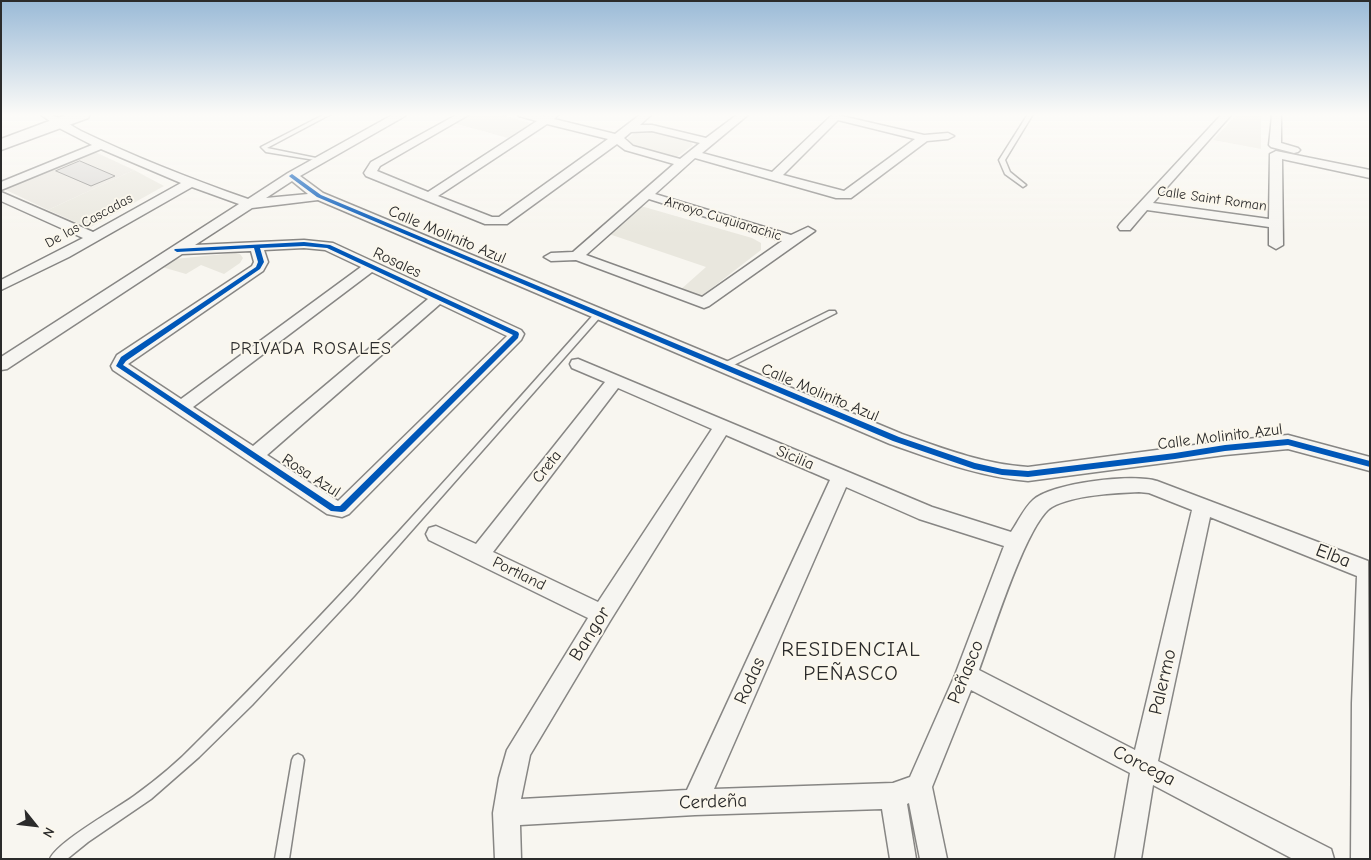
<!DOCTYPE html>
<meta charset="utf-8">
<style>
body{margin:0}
#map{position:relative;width:1371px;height:860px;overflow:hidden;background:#f8f6f0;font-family:"Comic Neue",sans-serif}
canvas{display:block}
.frame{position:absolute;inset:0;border:2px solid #2b2b2b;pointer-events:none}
.north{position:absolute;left:10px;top:800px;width:50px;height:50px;-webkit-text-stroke:4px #fbf7ec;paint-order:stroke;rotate:119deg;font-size:14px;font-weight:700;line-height:20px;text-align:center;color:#2b2b2b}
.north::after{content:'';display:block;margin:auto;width:18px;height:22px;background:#2b2b2b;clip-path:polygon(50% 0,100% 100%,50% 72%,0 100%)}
</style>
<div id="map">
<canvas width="1371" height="860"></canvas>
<div class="frame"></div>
<div class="north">N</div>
</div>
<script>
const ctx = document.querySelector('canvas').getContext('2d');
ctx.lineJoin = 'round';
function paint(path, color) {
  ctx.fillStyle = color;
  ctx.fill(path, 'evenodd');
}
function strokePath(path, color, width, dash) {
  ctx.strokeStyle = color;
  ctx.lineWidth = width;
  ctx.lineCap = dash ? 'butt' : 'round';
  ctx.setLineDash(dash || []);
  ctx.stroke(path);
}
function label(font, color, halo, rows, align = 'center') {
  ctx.font = font + ' "Comic Neue",sans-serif';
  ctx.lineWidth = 4;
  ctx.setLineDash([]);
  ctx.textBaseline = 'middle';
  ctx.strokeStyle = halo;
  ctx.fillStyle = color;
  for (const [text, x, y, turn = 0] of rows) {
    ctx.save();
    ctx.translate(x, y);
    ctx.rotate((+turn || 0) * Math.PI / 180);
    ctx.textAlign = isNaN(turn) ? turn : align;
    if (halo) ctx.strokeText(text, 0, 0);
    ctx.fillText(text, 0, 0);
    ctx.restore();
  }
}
paint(new Path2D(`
 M93,151l41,19 -86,40 -44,-21z`), '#e9e6df');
paint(new Path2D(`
 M469,114h30l32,9 -23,15 -55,-15z
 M1237,114h24v35l-48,-9z
 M648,130l41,10 4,5 -16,12h-9l-41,-10 -2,-6 12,-10z
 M134,170l30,16 -75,42 -41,-18z
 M641,206l111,32 9,5v7l-62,48 -20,-7 27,-24 -97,-33z
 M235,253l5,1 3,4 -3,5 -16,11 -23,-9 -15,9 -24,-7 12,-8z`), '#e9e7de');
const building = new Path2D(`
 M80,161l35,15 -24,10 -35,-15z`);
paint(building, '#dbd9d6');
strokePath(building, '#878684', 1);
const lane = new Path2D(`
 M325,114h6l-64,34 54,11v2l-55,-9 -5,-5z
 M1028,114h5l-28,46 5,12 16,13 -3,2 -18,-13 -6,-14z
 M829,311h6l1,2 -110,56 -3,1 -4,-3 1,-2z
 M595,313h6l1,2 -248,281 -102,109 -53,52 -48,42 -63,43 -21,17h-17c7,-17 66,-50 84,-63 22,-16 43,-33 62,-53 139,-137 269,-284 399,-430z
 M298,754l4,2 2,4 -15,99h-14l17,-99 2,-4z`);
const street = new Path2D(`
 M40,114c15,-2 27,10 41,17 54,26 110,48 167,68l40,-26 106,-59h12l-1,2 -105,60 23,17 579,241c42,15 82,30 126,33l197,-26 63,-6 82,22v14l-82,-22 -63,6 -197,26c-49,-4 -92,-21 -138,-37l-572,-244 -66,8 -57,37 109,-5 29,3 188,87 3,4 -3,6 -172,174 -7,3 -15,-3 -214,-144 -2,-4 6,-11 135,-89 2,-4 -3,-11 -69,3 -175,115 -6,1v-13l238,-153 -47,-17 -123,70 -68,33v-10l82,-42 -82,-37v-9l92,40 88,-49 -80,-34 -100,41v-8l91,-37 -31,-16zM292,181l16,13 -42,4zM304,248l21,2 36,17 -180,132 -53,-35 135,-93 5,-9 -4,-12zM372,272l56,27 -175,147 -60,-39zM440,304l67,32 -169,165 -71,-46z
 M458,114h12l-90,52 -3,5 51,21 109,-71 -18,-5 -1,-2h16l10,2 4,-2h9l1,1 -4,4 61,15 26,-20h11l-12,11h12l54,13 32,-24h11l-47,39 70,19 61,-58 91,21 24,-2 6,3 -6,3 -21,2 -76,57h-15l-141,-40 -40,36 136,41 17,-8 7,4 -106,75 -5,2 -128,-48 -25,1 -7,-4 7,-4 22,-1 101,-88 -49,-14 -8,-6 -110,80h-22l-119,-48 -2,-3 7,-11zM838,120l77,19 -71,52 -61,-16zM547,124l61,15 -109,78h-7l-54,-21zM652,131l48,12 -20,16 -47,-13 -9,-8 7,-6zM649,199l133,42 -80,56 -116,-42z
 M1222,114h10l-79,89 116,16 1,-65 6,-3 94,19v8l-88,-19 1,86 -7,4 -7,-4v-18l-122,-17 -17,20h-10l-2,-3 2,-3z
 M1270,114h11v29l17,5 2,2 -2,2 -4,1 -23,-6 -2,-2 3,-29z
 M578,359l354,148 79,25c7,-10 13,-24 22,-32 18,-17 100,-27 124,-19l211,80 2,298h-19l1,-156 5,-127 -147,-59 -52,244 173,88 3,10h-41l-140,-74 -12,74h-26l15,-86 -159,-83 -39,97 15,72h-27l-11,-56 -2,1 9,55h-26l-8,-50 -187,6 -175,10 1,34h-26l-2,-46 6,-35 8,-28 81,-132 -159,-78 -3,-6 3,-6 7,-2 40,18 129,-162 -33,-14 -2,-4 2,-4zM618,388l94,41 -114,173 -105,-50zM726,435l104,45 -143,310 -166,9 9,-44 80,-134zM846,487l73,32 85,27 -49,129 -45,102 -17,6 -179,6zM1139,492l10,1 43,17 -57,240 -156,-80c12,-32 48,-149 73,-163 22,-12 63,-14 87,-15z`);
const primary = new Path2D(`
 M68,114h22l-2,4 -87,32v-11z`);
strokePath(lane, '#878684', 3);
strokePath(street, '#878684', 3);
strokePath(primary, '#878684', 3);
paint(lane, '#f6f5f1');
paint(street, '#f6f5f1');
paint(primary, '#f6f5f1');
paint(new Path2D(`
 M292,174l29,21 578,242 76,26 27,6 26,2 147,-18 50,-8 63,-6 82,22v6l-82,-22 -63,6 -50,8 -147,18 -26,-2 -28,-6 -81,-28 -576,-244 -27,-20 -1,-1z
 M304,242l26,3 188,87 1,2 -1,4 -173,173 -3,1 -11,-1 -215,-145 5,-9 135,-90 2,-5 -4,-14 -77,4 -3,-2 1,-1zM304,246l23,2 186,87 -173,171h-5l-212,-141 3,-4 134,-92 4,-7 -4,-14z`), '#0057b8');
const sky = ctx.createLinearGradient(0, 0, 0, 234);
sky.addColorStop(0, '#9abad7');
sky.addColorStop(0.49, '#fcfbf8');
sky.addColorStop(1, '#fcfbf800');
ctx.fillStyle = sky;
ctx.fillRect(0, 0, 1371, 234);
label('14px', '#2b2b2b', '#fbf7ec', [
 ["Calle Saint Roman",1212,199,8],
 ["Arroyo Cuquiarachic",723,219,17],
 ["De las Cascadas",89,221,-29]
]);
label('16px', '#2b2b2b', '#fbf7ec', [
 ["Calle Molinito Azul",447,235,23],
 ["Rosales",397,263,25],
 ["Calle Molinito Azul",820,393,23],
 ["Calle Molinito Azul",1220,437,-7],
 ["Sicilia",795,458,23],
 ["Creta",547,467,-52],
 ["Rosa Azul",311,476,33],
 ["Portland",519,574,26]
]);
ctx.letterSpacing = '1px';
label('18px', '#2b2b2b', '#fbf7ec', [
 ["PRIVADA ROSALES",311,349]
]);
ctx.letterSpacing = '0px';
label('19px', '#2b2b2b', '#fbf7ec', [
 ["Elba",1333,556,21],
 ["Bangor",590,634,-58],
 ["Peñasco",966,672,-68],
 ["Rodas",750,681,-66],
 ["Palermo",1163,682,-77],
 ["Corcega",1144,766,27],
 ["Cerdeña",713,802,-2]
]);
ctx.letterSpacing = '1px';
label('21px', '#2b2b2b', '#fbf7ec', [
 ["RESIDENCIAL",851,650],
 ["PEÑASCO",851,674]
]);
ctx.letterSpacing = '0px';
</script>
